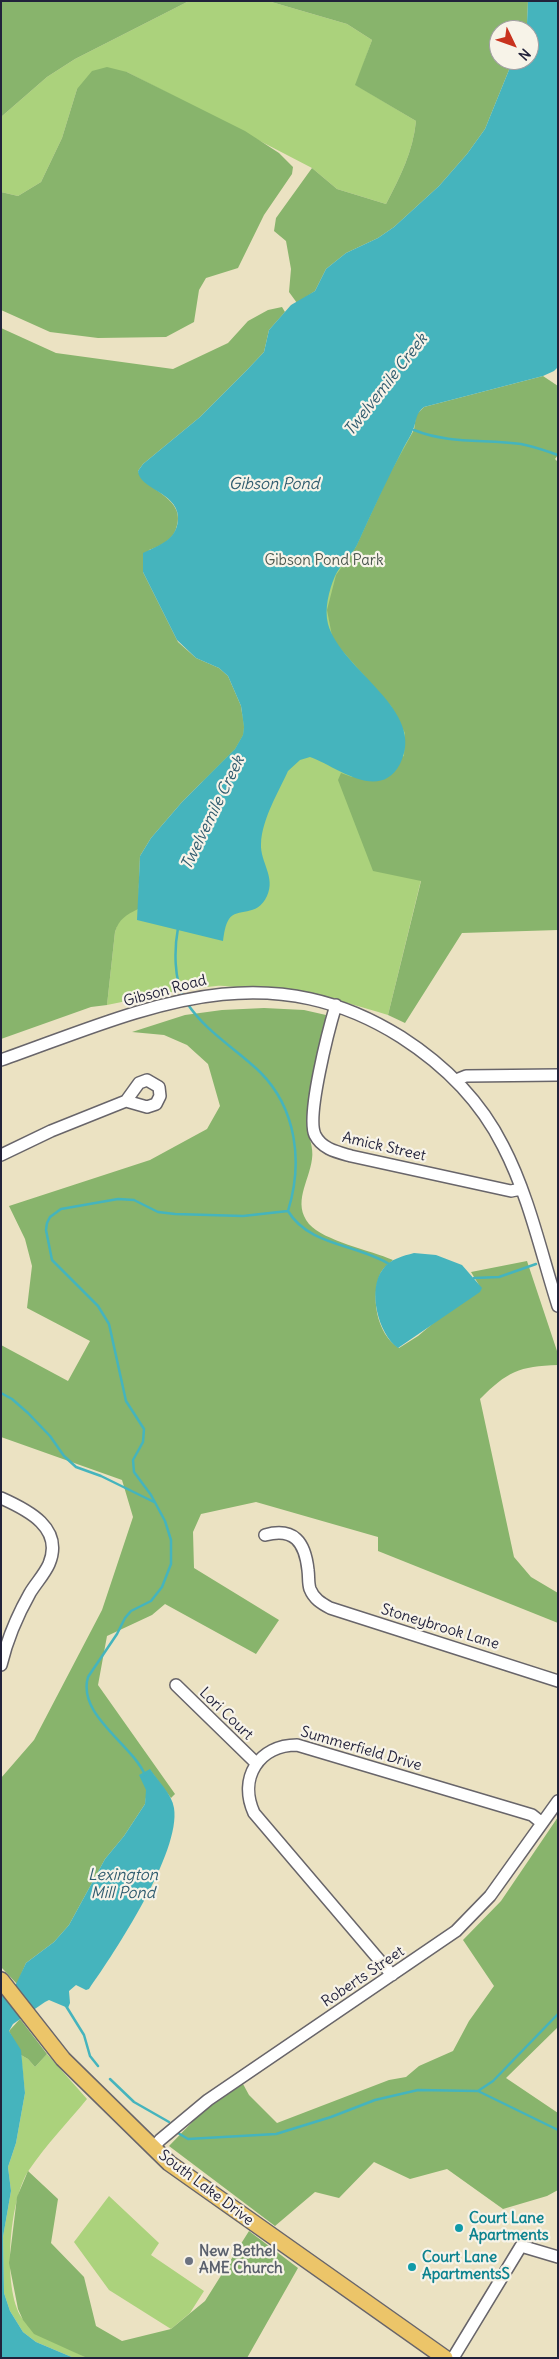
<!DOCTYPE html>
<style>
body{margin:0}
#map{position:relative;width:559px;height:2359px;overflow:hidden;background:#ebe2c2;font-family:Delius,sans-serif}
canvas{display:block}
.frame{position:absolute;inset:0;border:2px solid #22223b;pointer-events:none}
.north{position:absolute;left:489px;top:20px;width:50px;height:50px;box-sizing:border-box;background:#f7f3e8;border:1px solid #a29fa3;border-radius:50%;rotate:132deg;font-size:14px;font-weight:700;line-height:20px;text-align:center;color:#22223b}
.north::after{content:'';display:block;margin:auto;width:18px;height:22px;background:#c8321e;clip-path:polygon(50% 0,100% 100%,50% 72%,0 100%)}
</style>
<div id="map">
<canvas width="559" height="2359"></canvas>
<div class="frame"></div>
<div class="north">N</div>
</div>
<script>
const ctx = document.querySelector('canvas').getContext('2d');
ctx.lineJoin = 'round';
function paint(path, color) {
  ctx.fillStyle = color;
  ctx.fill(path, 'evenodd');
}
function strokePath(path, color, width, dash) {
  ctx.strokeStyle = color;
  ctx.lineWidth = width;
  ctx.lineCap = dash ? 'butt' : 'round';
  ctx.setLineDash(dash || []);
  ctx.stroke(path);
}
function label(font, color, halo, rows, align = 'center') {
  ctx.font = font + ' Delius,sans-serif';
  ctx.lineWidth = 4.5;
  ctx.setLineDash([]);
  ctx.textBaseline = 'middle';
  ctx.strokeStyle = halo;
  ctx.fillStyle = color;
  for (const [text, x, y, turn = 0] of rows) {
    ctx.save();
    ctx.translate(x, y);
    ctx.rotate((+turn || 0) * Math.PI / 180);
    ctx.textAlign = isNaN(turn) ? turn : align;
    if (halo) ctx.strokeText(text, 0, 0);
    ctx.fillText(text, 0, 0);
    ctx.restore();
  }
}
paint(new Path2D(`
 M189,1h79l79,23 25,16 -16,45 60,36c-3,31 -16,56 -30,83l-49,-15 -25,-21 -185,-96 -50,17 -15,49 -21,44 -23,14 -17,-4v-75l46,-40 28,-18z
 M414,430l7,450 -33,135c-52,-16 -95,-27 -149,-28 -8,0 -16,-2 -23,-1 -37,3 -73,12 -109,19l8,-73 3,-10z
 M47,2054l40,45c-19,23 -41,46 -58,71 -20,29 -27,119 -7,148 11,15 49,31 65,40h-13l-38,-16 -13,-10 -13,-21 -6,-18 -1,-56 8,-46 -3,-24 8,-24 9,-50 -4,-38 7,4 7,8z
 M109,2196l50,47 -8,12 53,36 -14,22 -19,16 -62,-39 -35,-48z`), '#abd27c');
paint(new Path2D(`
 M1,1h188l-114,58 -28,18 -46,40z
 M268,1h260l-1,22 -2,7h-26v30h14l-28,69 -18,25 -28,32 -45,41 -16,11 -32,15 -20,16 -11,22 -18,12 -8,-11 2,-23 -5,-28 -12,-10 2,-13 36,-50 25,21 49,15c14,-27 27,-52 30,-83l-61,-36 17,-45 -25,-16z
 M107,67l20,5 118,59 34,22 14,14 -1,7 -28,41 -26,53 -32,10 -7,12 -5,32 -28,15 -68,1 -48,-6 -49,-22v-118l17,4 23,-14 21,-44 15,-49 15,-18z
 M282,307l3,5 -16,18 -5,22 -18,19 -46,46 -57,47 -5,7c9,21 50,27 38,58 -4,12 -16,17 -27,21l-6,22 35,70 18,16 23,10 9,8 13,30 3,21 -1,8 -8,14 -53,53 -31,36 -11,18 -2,53c-12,6 -19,10 -23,23l-8,73 -16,2 -90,32v-711l55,25 117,16 55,-26 20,-22 20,-11z
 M543,376l15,10v69l-3,4 3,3v468l-96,3 -57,90 -17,-8 33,-134 -48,-10 -35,-91 3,-7 11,4 52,-21 1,-23 -14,-27 -52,-59 -7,-11 -5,-26 9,-35 20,-28 32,-70 26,-47 2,-15 8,-8z
 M264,1008l40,2 22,5c-6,36 -15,73 -18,110 0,11 6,23 4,34 -3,23 -20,44 -3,65 15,17 61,26 84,36 -4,4 -9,7 -12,12 -11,23 -5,62 18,76l19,-12 61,-51 -8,-13 56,-11 31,93v11c-39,1 -51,7 -78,34l34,158 17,20 27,16v30l-180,-72v-14l-122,-35 -55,12 -8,18 1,36 85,52 -23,34 -91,-50 -13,11 -45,21 -9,49 77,109 -4,4 -21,-28 -5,34 -21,32 -19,23 -36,66 -15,17 -28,21 -9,21 -16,-17v-189l33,-38 68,-130 31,-93 -11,-37 -121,-43v-92l67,36 22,-40 -63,-33 5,-42 -7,-27 -16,-33 141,-46 57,-31 13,-23 -12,-42 -21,-19 -23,-10 -32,-3 53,-17 37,-5z
 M558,1817v210l-52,51 52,35v77l-11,6 -44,13 -56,-40 -37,10 -36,-17 -35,36 -24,-6 -40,34 -106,-80 33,-34 41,-28 6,11 28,28 112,-43 17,-3 13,-11 34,-15 16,-30 25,-35 -31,-46 38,-39z
 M20,2019l27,35 -12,13 -7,-8 -7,-4 -12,-24z
 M28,2171l30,28 -7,44 33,34 12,49 26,15 49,-12 34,-28 44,-70 49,37 -51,90h-160l-53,-24 -11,-14 -5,-11 -9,-46 8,-66z`), '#88b46c');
paint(new Path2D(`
 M528,1h30v366l-4,4 -11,5 -119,31c-9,7 -7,13 -11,23 -2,6 -6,11 -9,17 -17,32 -32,65 -47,98 -6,12 -17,20 -22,31 -6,14 -11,33 -7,48 13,47 100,86 72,140 -21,39 -64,2 -90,-7l-10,3 -12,11c-10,22 -26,48 -27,73 -1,18 15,33 6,52 -10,22 -30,11 -38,23 -4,6 -5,15 -6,22l-86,-21 3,-64 11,-18 31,-36 53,-53 8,-14 1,-8 -3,-21 -13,-30 -9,-8 -23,-10 -19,-18 -34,-68v-19c17,-8 36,-14 35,-37 -2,-24 -39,-27 -40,-45l5,-7 57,-47 46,-46 18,-19 5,-22 22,-25 24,-14 11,-22 20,-16 32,-15 16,-11 45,-41 28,-32 18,-25 28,-69h16v-30h-4l2,-7z
 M414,1253l22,2 26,10 20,23 -2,4 -82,56c-20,-14 -31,-59 -15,-79 7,-10 20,-13 31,-16z
 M150,1769c8,12 22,25 24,39 7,44 -59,144 -85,181l-3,1 -10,-5 -7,6 1,12 -2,5 -19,-8 -4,2 -32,22 -4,7 12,19 4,43 -9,50 -8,24 3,24 -8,46 1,56 6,18 13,21 13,10 38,16h-73v-363l15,-11 10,-21 28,-21 15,-17 36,-66 19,-23 21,-32 1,-14 -7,-15z`), '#45b4bd');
strokePath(new Path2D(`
 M414,430c34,14 70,9 107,14 12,2 25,7 37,11
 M178,928c-4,22 -4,51 6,70
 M187,1003c18,28 49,46 73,69 37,37 43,91 28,139
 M288,1211c21,35 69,33 101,53
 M474,1278l25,-1 37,-13
 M1,1393l11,6 16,14 22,23 14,20 12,11 25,9 53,26
 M145,1775c-13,-31 -68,-60 -57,-98l29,-43 8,-16 6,-7 20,-10 11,-14 9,-23v-24l-6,-19 -14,-26 -17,-23 -1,-12 10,-18 1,-13 -18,-28 -17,-77 -11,-18 -46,-46 -6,-30 1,-7 3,-6 11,-8 57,-10 16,1 24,12 17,2 68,2 45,-5
 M66,2006l18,29 6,21 8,10
 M110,2079l24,23 35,20
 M478,2091l15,-10 65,-67
 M178,2133l10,6 88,-5 55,-17 44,-17 43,-10 60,1 80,39`), '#45b4bd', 2.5);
const minor = new Path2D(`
 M336,1005c-7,23 -30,111 -21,130 7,14 22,17 36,21l160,35 10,-2
 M1,1060c139,-49 260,-111 400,-23 42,27 79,63 102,109 26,50 38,107 55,160
 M147,1080l12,7 1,9 -4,8 -9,3 -21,-6 13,-18z
 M456,1080l10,-4 92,-1
 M1,1155l50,-24 75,-30
 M1,1498c27,12 63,30 48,66 -5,11 -13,19 -19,29 -13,23 -23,47 -29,72
 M265,1535c29,-8 40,7 43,35 1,7 0,13 2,19 4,10 11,14 20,19l228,73
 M176,1685l80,78
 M392,1975l-138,-162c-16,-35 5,-68 43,-68l235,70 10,8
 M154,2147l6,-7 48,-40 248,-169 34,-35 68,-95
 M453,2358l68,-112 37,11`);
const major = new Path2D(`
 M1,1980l62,79 106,104 276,195`);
strokePath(minor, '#68656a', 14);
strokePath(major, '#68656a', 18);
strokePath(minor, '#fff', 11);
strokePath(major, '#ecc569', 15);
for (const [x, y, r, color] of [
 [459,2228,5,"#0f9aa8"],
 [189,2261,5,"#6b7280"],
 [412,2267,5,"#0f9aa8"]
]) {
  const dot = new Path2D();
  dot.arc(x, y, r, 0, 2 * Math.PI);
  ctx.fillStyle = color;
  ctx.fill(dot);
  strokePath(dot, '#f7f3e8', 2);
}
label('15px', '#4b574e', '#f7f3e8', [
 ["Gibson Pond Park",324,561]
]);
label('15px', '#22223b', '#f7f3e8', [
 ["Gibson Road",165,991,-15],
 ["Amick Street",384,1147,13],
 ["Stoneybrook Lane",440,1627,17],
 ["Lori Court",226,1714,44],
 ["Summerfield Drive",361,1749,16],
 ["Roberts Street",363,1977,-34],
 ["South Lake Drive",206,2188,37]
]);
label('bold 15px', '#0d838f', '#f7f3e8', [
 ["Court Lane",469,2219],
 ["Apartments",469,2236],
 ["Court Lane",422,2258],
 ["ApartmentsS",422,2275]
], 'left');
label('bold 15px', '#5b616d', '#f7f3e8', [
 ["New Bethel",199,2252],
 ["AME Church",199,2269]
], 'left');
label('italic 16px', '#305c6f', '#f7f3e8', [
 ["Twelvemile Creek",386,385,-52],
 ["Gibson Pond",274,484],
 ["Twelvemile Creek",213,813,-64],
 ["Lexington",123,1875],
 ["Mill Pond",123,1893]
]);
</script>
